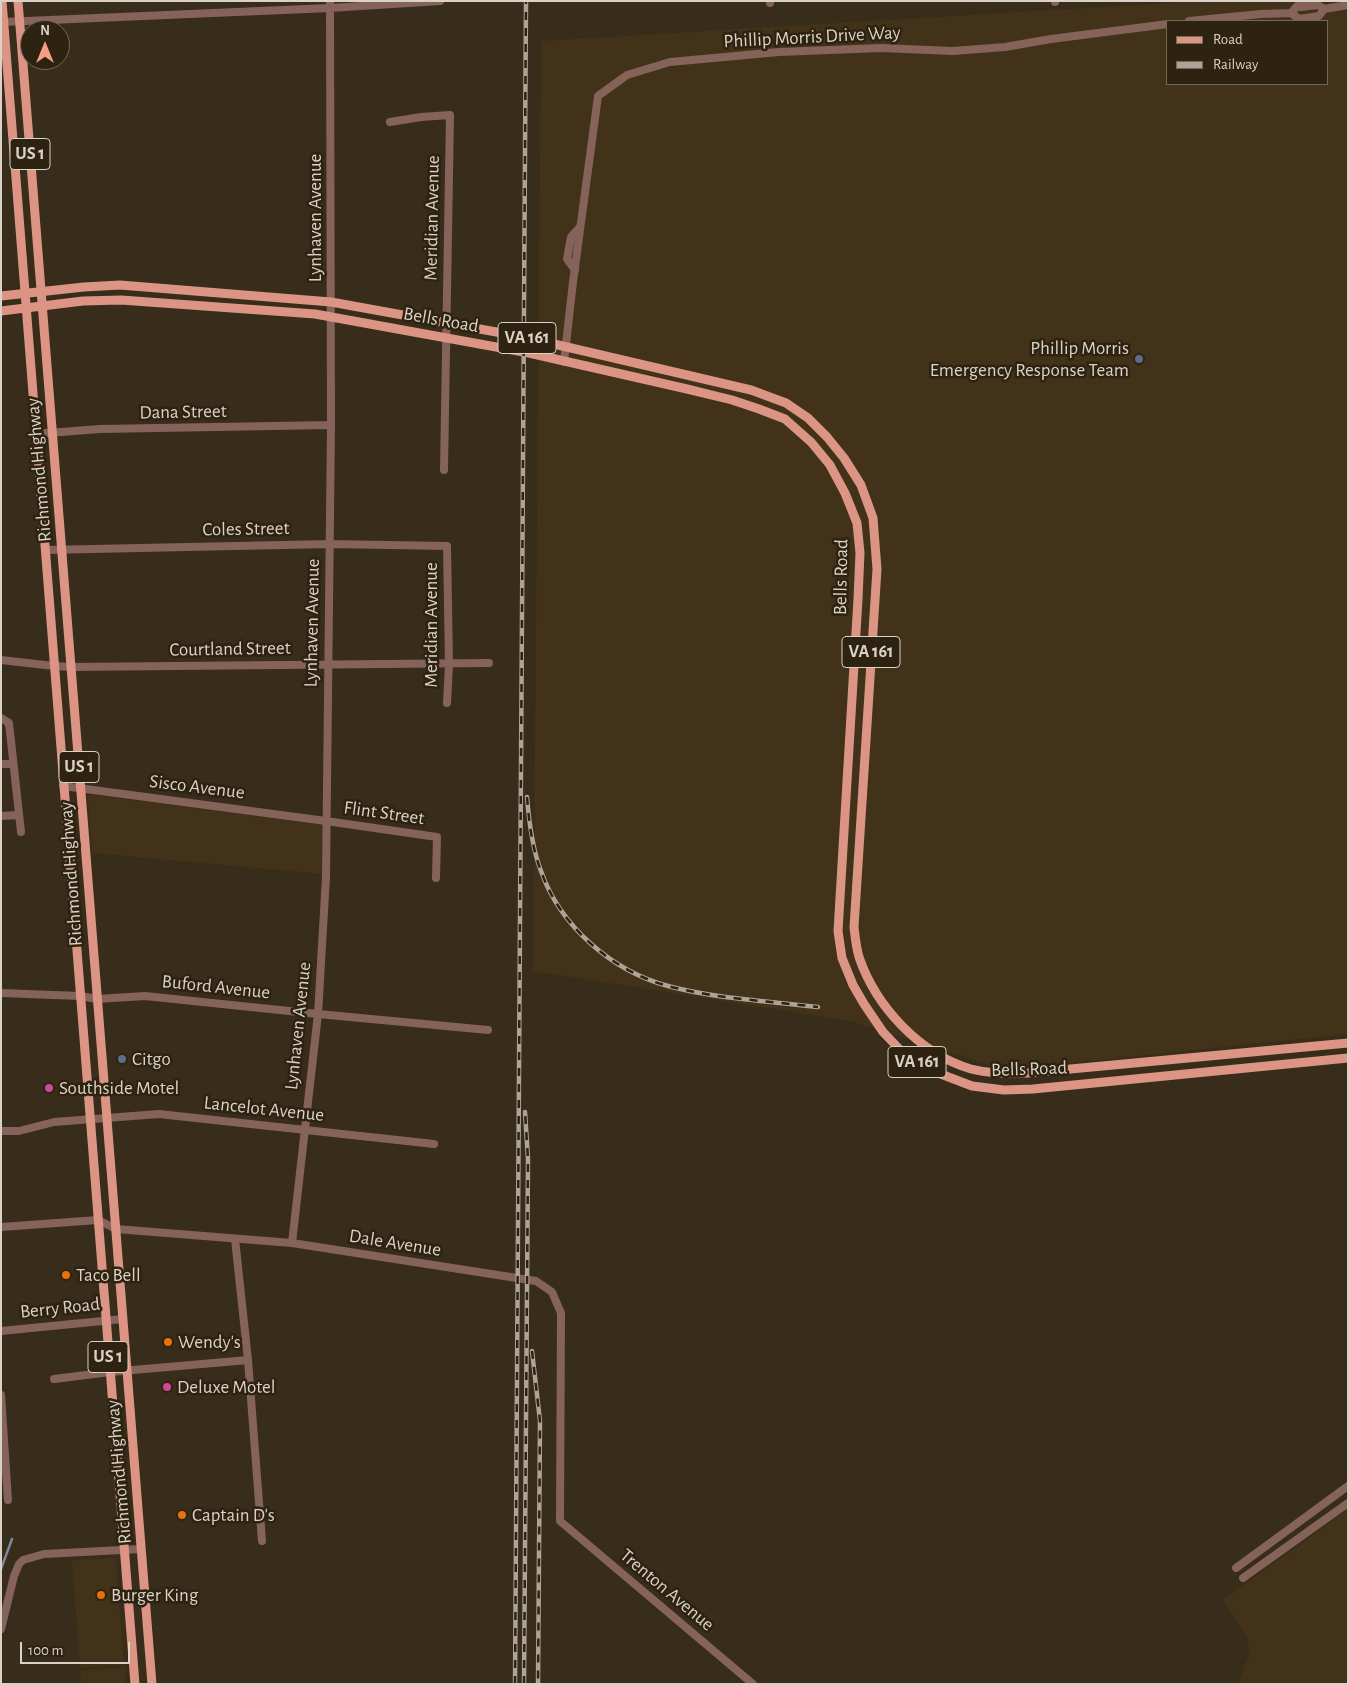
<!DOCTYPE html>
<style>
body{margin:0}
#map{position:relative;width:1349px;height:1685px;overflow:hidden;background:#382c1a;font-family:"Alegreya Sans",sans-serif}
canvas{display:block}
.frame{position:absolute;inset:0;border:2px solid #dad2c7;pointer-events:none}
.legend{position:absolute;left:1166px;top:20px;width:162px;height:65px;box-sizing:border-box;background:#2e2210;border:1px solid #736859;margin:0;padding:6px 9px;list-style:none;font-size:15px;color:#dad2c7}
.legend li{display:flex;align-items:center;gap:10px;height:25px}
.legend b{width:25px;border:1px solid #736859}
.north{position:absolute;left:20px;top:20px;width:50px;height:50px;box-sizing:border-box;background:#2e2210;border:1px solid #736859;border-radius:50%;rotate:0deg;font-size:14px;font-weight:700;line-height:20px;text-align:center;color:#dad2c7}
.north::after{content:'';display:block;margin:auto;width:18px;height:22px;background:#f49e86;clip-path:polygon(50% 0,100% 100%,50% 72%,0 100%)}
.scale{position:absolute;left:20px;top:1642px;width:110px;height:22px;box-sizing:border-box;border:2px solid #dad2c7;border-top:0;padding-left:6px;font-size:15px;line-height:18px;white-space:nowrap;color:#dad2c7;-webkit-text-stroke:4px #2e2210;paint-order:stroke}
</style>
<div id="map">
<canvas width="1349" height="1685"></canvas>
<div class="frame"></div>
<ul class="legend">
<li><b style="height:6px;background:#dc9584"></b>Road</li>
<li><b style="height:6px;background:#ada497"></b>Railway</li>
</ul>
<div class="north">N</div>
<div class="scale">100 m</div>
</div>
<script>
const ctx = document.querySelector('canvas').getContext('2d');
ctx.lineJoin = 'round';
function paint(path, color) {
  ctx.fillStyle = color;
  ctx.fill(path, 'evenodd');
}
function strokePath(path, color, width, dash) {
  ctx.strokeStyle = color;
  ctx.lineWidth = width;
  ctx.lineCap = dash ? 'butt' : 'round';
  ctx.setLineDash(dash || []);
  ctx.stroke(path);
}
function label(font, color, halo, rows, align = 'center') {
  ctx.font = font + ' "Alegreya Sans",sans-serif';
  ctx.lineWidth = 5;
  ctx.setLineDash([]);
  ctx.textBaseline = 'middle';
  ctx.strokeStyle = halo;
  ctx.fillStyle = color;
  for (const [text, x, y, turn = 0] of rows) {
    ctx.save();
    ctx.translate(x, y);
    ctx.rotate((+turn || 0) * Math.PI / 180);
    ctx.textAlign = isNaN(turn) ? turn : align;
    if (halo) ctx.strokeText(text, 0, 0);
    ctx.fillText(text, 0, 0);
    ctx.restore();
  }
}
paint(new Path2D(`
 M1200,1h148v1033l-343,36 -155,-49 -317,-50 8,-930zM1168,21h160v63h-160z
 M87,794l237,31 -2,49 -230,-21z
 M1348,1509v175h-110l12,-32 -3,-14 -24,-38z
 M116,1558l8,107 -44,3 -8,-108z
 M125,1667l1,17h-45l-1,-14z`), '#423219');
strokePath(new Path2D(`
 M1,1569l11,-30`), '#7a8995', 2.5);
strokePath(new Path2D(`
 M770,1v2
 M1055,1v1
 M1301,7l17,-2 6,4 24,-4
 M1291,13l8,6 20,-3 5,-7
 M1189,21l72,-7 30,-1 10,-11 8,-1
 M3,22l327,-14 110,-7
 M390,122l31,-5 29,-2 -6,355
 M575,270l-8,-11 4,-22 9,-10
 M564,362l9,-80 25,-186 29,-21 43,-13 109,-10 102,-4 72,3 52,-4 46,-8 117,-15
 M35,434l65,-5 231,-4
 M45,550l285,-6 117,2 2,118 -2,39
 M1,660l53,6 17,1 418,-4
 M1,718l8,5 12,109
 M1,764h12
 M63,786l263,35 111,16 -1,41
 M1,816l18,-1
 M1,993l79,3 17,3 48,-3 173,18 170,16
 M1,1131h18l35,-9 105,-8 275,30
 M1,1227l97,-7 18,9 176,14 244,38 16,11 9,21 -1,208 193,163
 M235,1239l13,121 14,181
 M292,1243l26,-229 8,-137 5,-452 -1,-424
 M1,1331l122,-12
 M54,1379l56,-7 138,-12
 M1,1395l7,105
 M1236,1568l112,-82
 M1243,1578l105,-75
 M1,1629l13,-53 5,-12 4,-4 21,-6 97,-5`), '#85635a', 8);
strokePath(new Path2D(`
 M2,1l133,1683
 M18,1l134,1683
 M1,296l83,-9 36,-2 211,17 193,35 227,53 35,13 22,15 19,19 17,21 17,27 12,33 4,51 -23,358c1,9 2,20 5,30 17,50 61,97 112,112 19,5 38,4 57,4l320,-30
 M1,311l82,-10 38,-1 194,14 214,39 158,36 45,11 27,9 26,10 26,23 19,23 15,28 12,30 3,30 -2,46 -20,332 4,27 11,27 11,19 19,28 22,23 33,18 34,13 32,4 29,-1 315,-31`), '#dc9584', 9);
const rail = new Path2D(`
 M527,797c2,25 5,51 14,74 19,55 71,100 127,115 49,13 101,15 150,21
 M532,1351l8,70 -2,263
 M515,1684l11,-1683
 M524,1684l4,-525 -3,-47`);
strokePath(rail, '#ada497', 4.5);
strokePath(rail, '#2e2210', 2.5, [8]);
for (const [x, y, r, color] of [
 [1139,359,5,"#5c6f8a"],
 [122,1059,5,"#5c6f8a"],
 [49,1088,5,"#d1479c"],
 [66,1275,5,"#e8710a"],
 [168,1342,5,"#e8710a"],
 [167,1387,5,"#d1479c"],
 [182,1515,5,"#e8710a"],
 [101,1595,5,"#e8710a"]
]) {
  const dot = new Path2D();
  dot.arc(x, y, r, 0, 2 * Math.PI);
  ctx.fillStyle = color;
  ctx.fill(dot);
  strokePath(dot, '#2e2210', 2);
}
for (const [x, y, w] of [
 [30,154,40],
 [527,338,58],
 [871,652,58],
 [79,767,40],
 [917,1062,58],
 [108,1357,40]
]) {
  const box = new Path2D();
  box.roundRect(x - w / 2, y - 15.5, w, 31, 4);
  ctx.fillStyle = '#2e2210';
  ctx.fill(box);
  strokePath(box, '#dad2c7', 1);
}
label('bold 18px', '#dad2c7', null, [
 ["US 1",30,154],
 ["VA 161",527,338],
 ["VA 161",871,652],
 ["US 1",79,767],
 ["VA 161",917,1062],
 ["US 1",108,1357]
]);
label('19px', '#dad2c7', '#2e2210', [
 ["Phillip Morris Drive Way",812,37,-3],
 ["Lynhaven Avenue",315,218,-90],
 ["Meridian Avenue",432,218,-89],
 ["Bells Road",441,320,10],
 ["Dana Street",183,412,-1],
 ["Richmond Highway",39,470,-95],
 ["Coles Street",246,529,-1],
 ["Bells Road",841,577,-89],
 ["Lynhaven Avenue",312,623,-89],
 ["Meridian Avenue",431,625,-90],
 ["Courtland Street",230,649,-1],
 ["Sisco Avenue",197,787,7],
 ["Flint Street",384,813,8],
 ["Richmond Highway",71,874,-94],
 ["Buford Avenue",216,987,6],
 ["Lynhaven Avenue",298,1026,-84],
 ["Bells Road",1029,1069,-2],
 ["Lancelot Avenue",264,1109,6],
 ["Dale Avenue",395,1243,9],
 ["Berry Road",60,1308,-6],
 ["Richmond Highway",119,1472,-95],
 ["Trenton Avenue",667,1590,40]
]);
label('19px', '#dad2c7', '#2e2210', [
 ["Phillip Morris",1129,348,"right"],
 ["Emergency Response Team",1129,370,"right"],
 ["Citgo",132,1059],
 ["Southside Motel",59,1088],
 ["Taco Bell",76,1275],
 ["Wendy's",178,1342],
 ["Deluxe Motel",177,1387],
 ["Captain D's",192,1515],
 ["Burger King",111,1595]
], 'left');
</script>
